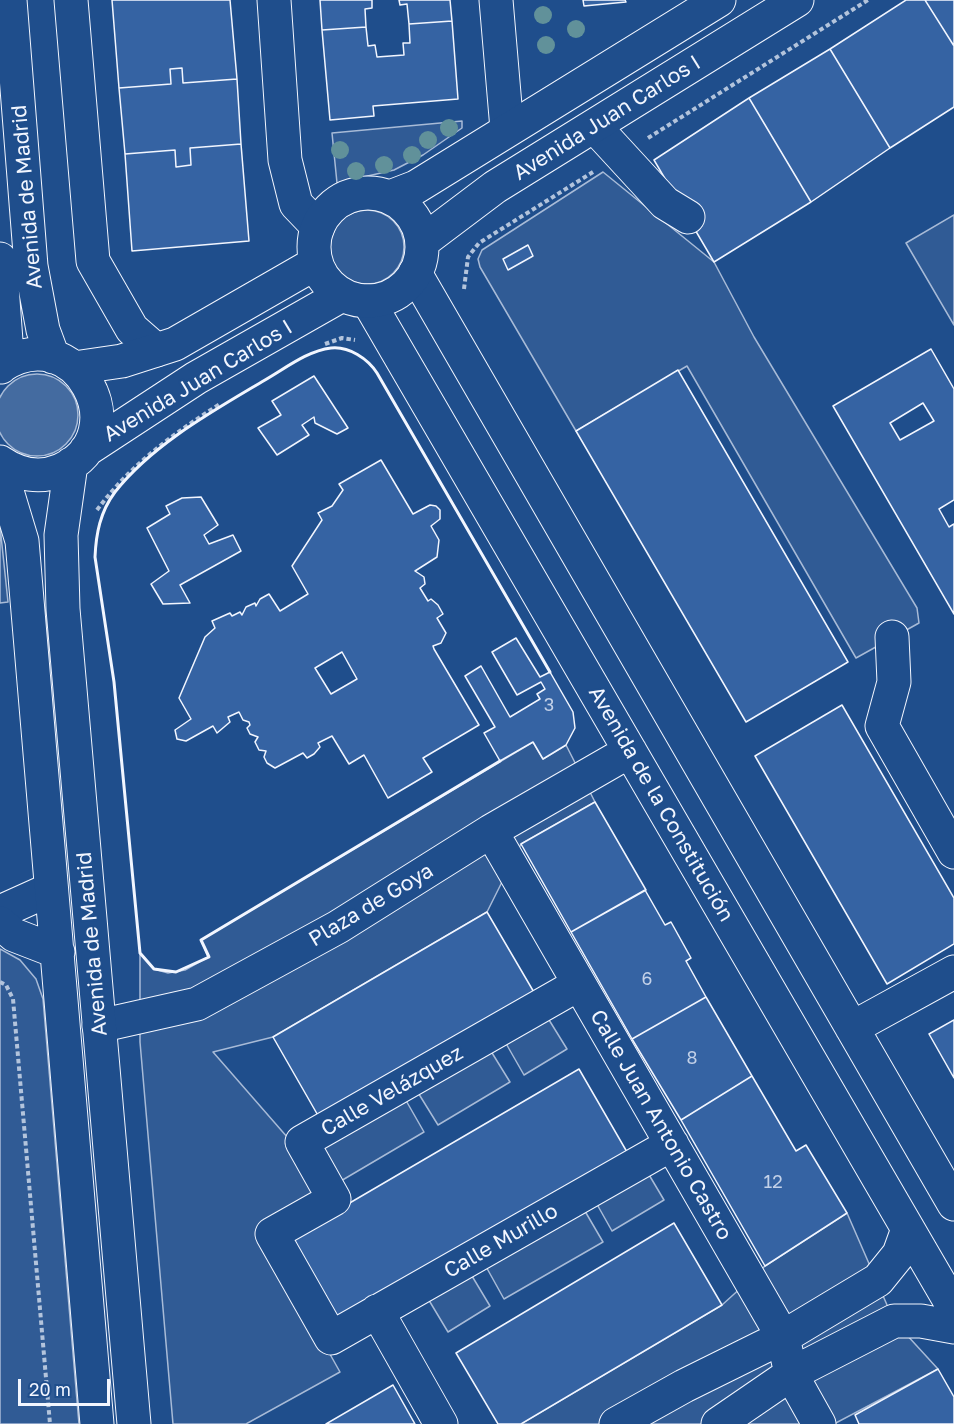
<!DOCTYPE html>
<meta charset="utf-8">
<style>
body{margin:0}
#map{position:relative;width:954px;height:1424px;overflow:hidden;background:#1f4e8c;font-family:"Golos Text",sans-serif}
canvas{display:block}
.scale{position:absolute;left:18px;top:1379px;width:92px;height:27px;box-sizing:border-box;border:3px solid #f2f6ff;border-top:0;padding-left:8px;font-size:18px;line-height:21px;white-space:nowrap;color:#f2f6ff;-webkit-text-stroke:4px #1f4e8c;paint-order:stroke}
</style>
<div id="map">
<canvas width="954" height="1424"></canvas>
<div class="scale">20 m</div>
</div>
<script>
const ctx = document.querySelector('canvas').getContext('2d');
ctx.lineJoin = 'round';
function paint(path, color) {
  ctx.fillStyle = color;
  ctx.fill(path, 'evenodd');
}
function strokePath(path, color, width, dash) {
  ctx.strokeStyle = color;
  ctx.lineWidth = width;
  ctx.lineCap = dash ? 'butt' : 'round';
  ctx.setLineDash(dash || []);
  ctx.stroke(path);
}
function label(font, color, halo, rows, align = 'center') {
  ctx.font = font + ' "Golos Text",sans-serif';
  ctx.lineWidth = 4.5;
  ctx.setLineDash([]);
  ctx.textBaseline = 'middle';
  ctx.strokeStyle = halo;
  ctx.fillStyle = color;
  for (const [text, x, y, turn = 0] of rows) {
    ctx.save();
    ctx.translate(x, y);
    ctx.rotate((+turn || 0) * Math.PI / 180);
    ctx.textAlign = isNaN(turn) ? turn : align;
    if (halo) ctx.strokeText(text, 0, 0);
    ctx.fillText(text, 0, 0);
    ctx.restore();
  }
}
const built = new Path2D(`
 M462,121v7l-39,27 -29,15 -57,13 -5,-50z
 M603,172l111,90 40,75 163,271 2,15 -63,35 -169,-292 -111,65 -96,-164 -2,-8 4,-9z
 M330 247a37 37 0 1 1 74 0a37 37 0 1 1-74 0Z
 M954,215v110l-48,-82z
 M0,526l8,76 -8,1z
 M533,742l10,17 23,-14 29,57 -74,42 -34,68 -214,125 -60,15 75,86 32,55 -61,35 81,144 -94,52h-73l-33,-382v-89l14,16 14,4 17,-3 23,-13 -7,-17z
 M0,949l20,11 16,19 7,20 36,425h-79z
 M546,1015l21,34 -43,26 -20,-35z
 M489,1048l21,34 -72,43 -21,-34z
 M404,1097l20,35 -90,53 -20,-35z
 M645,1168l19,32 -52,31 -18,-32z
 M582,1206l21,36 -99,57 -20,-36z
 M847,1213l47,108 44,48 -104,55h-313l201,-119 43,-39z
 M469,1271l21,35 -42,26 -21,-35z`);
paint(built, '#305b95');
strokePath(built, '#a8bbd7', 1.5);
const water = new Path2D(`
 M-4 415a41 41 0 1 1 82 0a41 41 0 1 1-82 0Z`);
paint(water, '#446ba0');
strokePath(water, '#a8bbd7', 1.5);
const building = new Path2D(`
 M112,0h118l7,79 -54,4 -1,-15 -12,1 1,15 -52,4z
 M320,0h52v8l-7,1 1,18 -44,3z
 M399,0h51l2,21 -43,3 -2,-20 -7,1z
 M583,0h42l1,2 -42,4z
 M906,0h19l29,46v61l-64,41 -60,-99z
 M925,0h29v46z
 M452,21l6,78 -85,7 1,10 -44,4 -8,-90 44,-3 2,19 7,-1 2,12 27,-2 -1,-12h7l-1,-19z
 M830,49l60,99 -79,54 -62,-104z
 M182,68l1,15 54,-4 4,65 -51,4 1,17 -15,2 -1,-17 -50,4 -6,-66 52,-4 -1,-15z
 M749,98l62,104 -97,60 -60,-102z
 M241,144l8,97 -117,10 -7,-97 50,-4 1,17 15,-2 -1,-17z
 M528,245l5,11 -25,14 -5,-11z
 M931,349l23,40v111l-15,9 10,18 5,-3v90l-121,-208zM923,403l11,18 -34,19 -10,-17z
 M678,370l170,292 -102,60 -170,-291z
 M314,376l34,52 -11,6 -22,-11 -1,-6 -12,8 7,10 -32,20 -19,-27 23,-13 -9,-14z
 M381,460l32,54 17,-9 6,1 4,4v9l-9,7 8,14 -2,17 -22,14 9,6 1,7 -5,4 8,13 3,-2 7,6 5,9 -6,4 9,15 -5,10 -8,3 1,3 45,76 -56,33 9,14 -44,26 -24,-43 -15,9 -17,-28 -14,7 2,4 -6,7 -7,4 -4,-5 -28,15 -8,-5 -3,-6 2,-6 -7,-1 -4,-8 3,-5 -8,-3 -3,-6 3,-3 -1,-3 -6,-2 -4,-8 -11,5 2,5 -13,11 -4,-7 -27,15 -9,-2 -2,-9 16,-11 -12,-21 26,-61 10,-9 -3,-7 18,-8 2,3 8,-4 2,3 4,-8 9,-4 1,3 4,-7 9,-5 11,17 28,-17 -16,-28 30,-46 -4,-7 14,-7 11,-16 -4,-6zM342,652l15,27 -26,15 -16,-26z
 M201,497l17,28 -14,10 5,9 24,-9 8,16 -61,34 10,18 -27,1 -12,-20 18,-13 -22,-43 23,-14 -4,-8 16,-8z
 M516,638l24,39 10,-5 23,40 2,16 -9,17 -23,14 -10,-17 -33,19 -16,-28 11,-6 -30,-51 16,-10 29,51 30,-18 -3,-5 8,-5 -4,-7 -24,13 -25,-43z
 M842,705l112,193v46l-67,40 -132,-228z
 M595,802l51,88 -75,42 -50,-88z
 M645,890l20,35 6,-3 20,36 -5,3 20,36 -74,42 -61,-107z
 M487,912l48,82 -215,125 -47,-82z
 M706,997l46,79 -71,44 -49,-81z
 M954,1020v58l-25,-44z
 M579,1069l48,83 -290,170 -49,-83z
 M752,1076l44,75 10,-6 41,68 -82,53 -84,-146z
 M674,1223l48,82 -201,119h-23l-42,-71z
 M938,1369l16,28v27h-95l-4,-9z
 M393,1385l22,39h-89z`);
paint(building, '#3563a3');
strokePath(building, '#f2f6ff', 1.5);
const minor = new Path2D(`
 M71,0l22,261 39,68 24,21
 M274,0l11,160 11,44 22,23
 M496,0l11,129
 M595,127l70,76 23,14
 M415,273l539,931
 M368,301l586,1007
 M892,637l2,45 -12,44 72,126
 M491,831l292,506 8,37 28,50
 M0,912l51,-23
 M579,984l-277,158 32,57 -62,35 59,104 341,-194
 M99,1026l98,-22 141,-77 153,-96 139,-80
 M852,1028l102,-56
 M377,1311l64,113
 M616,1424l68,-38 99,-49 95,-57 21,-26 9,-25
 M718,1424l73,-50 103,-53h27l33,6`);
const major = new Path2D(`
 M10,0l21,266 12,64 10,27
 M314 247a54 54 0 1 1 108 0a54 54 0 1 1-108 0Z
 M390,197l26,-10 303,-187
 M422,242l73,-55 302,-187
 M0,259l6,82 -5,26
 M0,367c76,-52 139,68 61,103 -21,9 -42,5 -61,-8
 M74,368l48,-7 53,-17 141,-81
 M86,450l110,-72 146,-83
 M71,464l-10,71 2,74 71,815
 M0,468l22,73 75,883
 M0,923l14,12 44,17`);
strokePath(minor, '#f2f6ff', 35);
strokePath(major, '#f2f6ff', 35);
strokePath(new Path2D(`
 M648,138l220,-138
 M464,289l4,-32 11,-14 114,-71
 M325,344l17,-6 13,2
 M97,510c33,-45 76,-76 123,-106
 M0,982l6,3 7,14 37,425`), '#b3c4dc', 4, [4.5, 3]);
strokePath(minor, '#1f4e8c', 33);
strokePath(major, '#1f4e8c', 33);
strokePath(new Path2D(`
 M500,761l-299,179 8,17 -33,15 -22,-3 -14,-16 -26,-271 -19,-125c1,-23 5,-45 20,-65 38,-48 98,-81 150,-112 21,-12 42,-29 66,-32 18,-2 37,11 46,25l173,299`), '#f2f6ff', 3);
ctx.fillStyle = '#61919a';
for (const [x, y] of [
 [543,15],
 [576,29],
 [546,45],
 [449,128],
 [428,140],
 [340,150],
 [412,155],
 [384,165],
 [356,171]
]) {
  ctx.beginPath();
  ctx.arc(x, y, 9, 0, 2 * Math.PI);
  ctx.fill();
}
label('18px', '#c3d1e8', null, [
 ["3",549,705],
 ["6",647,979],
 ["8",692,1058],
 ["12",773,1182]
]);
label('21px', '#f2f6ff', '#1f4e8c', [
 ["Avenida Juan Carlos I",607,118,-32],
 ["Avenida de Madrid",27,197,-95],
 ["Avenida Juan Carlos I",198,381,-31],
 ["Avenida de la Constitución",661,804,60],
 ["Plaza de Goya",371,905,-31],
 ["Avenida de Madrid",92,944,-95],
 ["Calle Velázquez",392,1091,-30],
 ["Calle Juan Antonio Castro",661,1125,60],
 ["Calle Murillo",501,1241,-30]
]);
</script>
